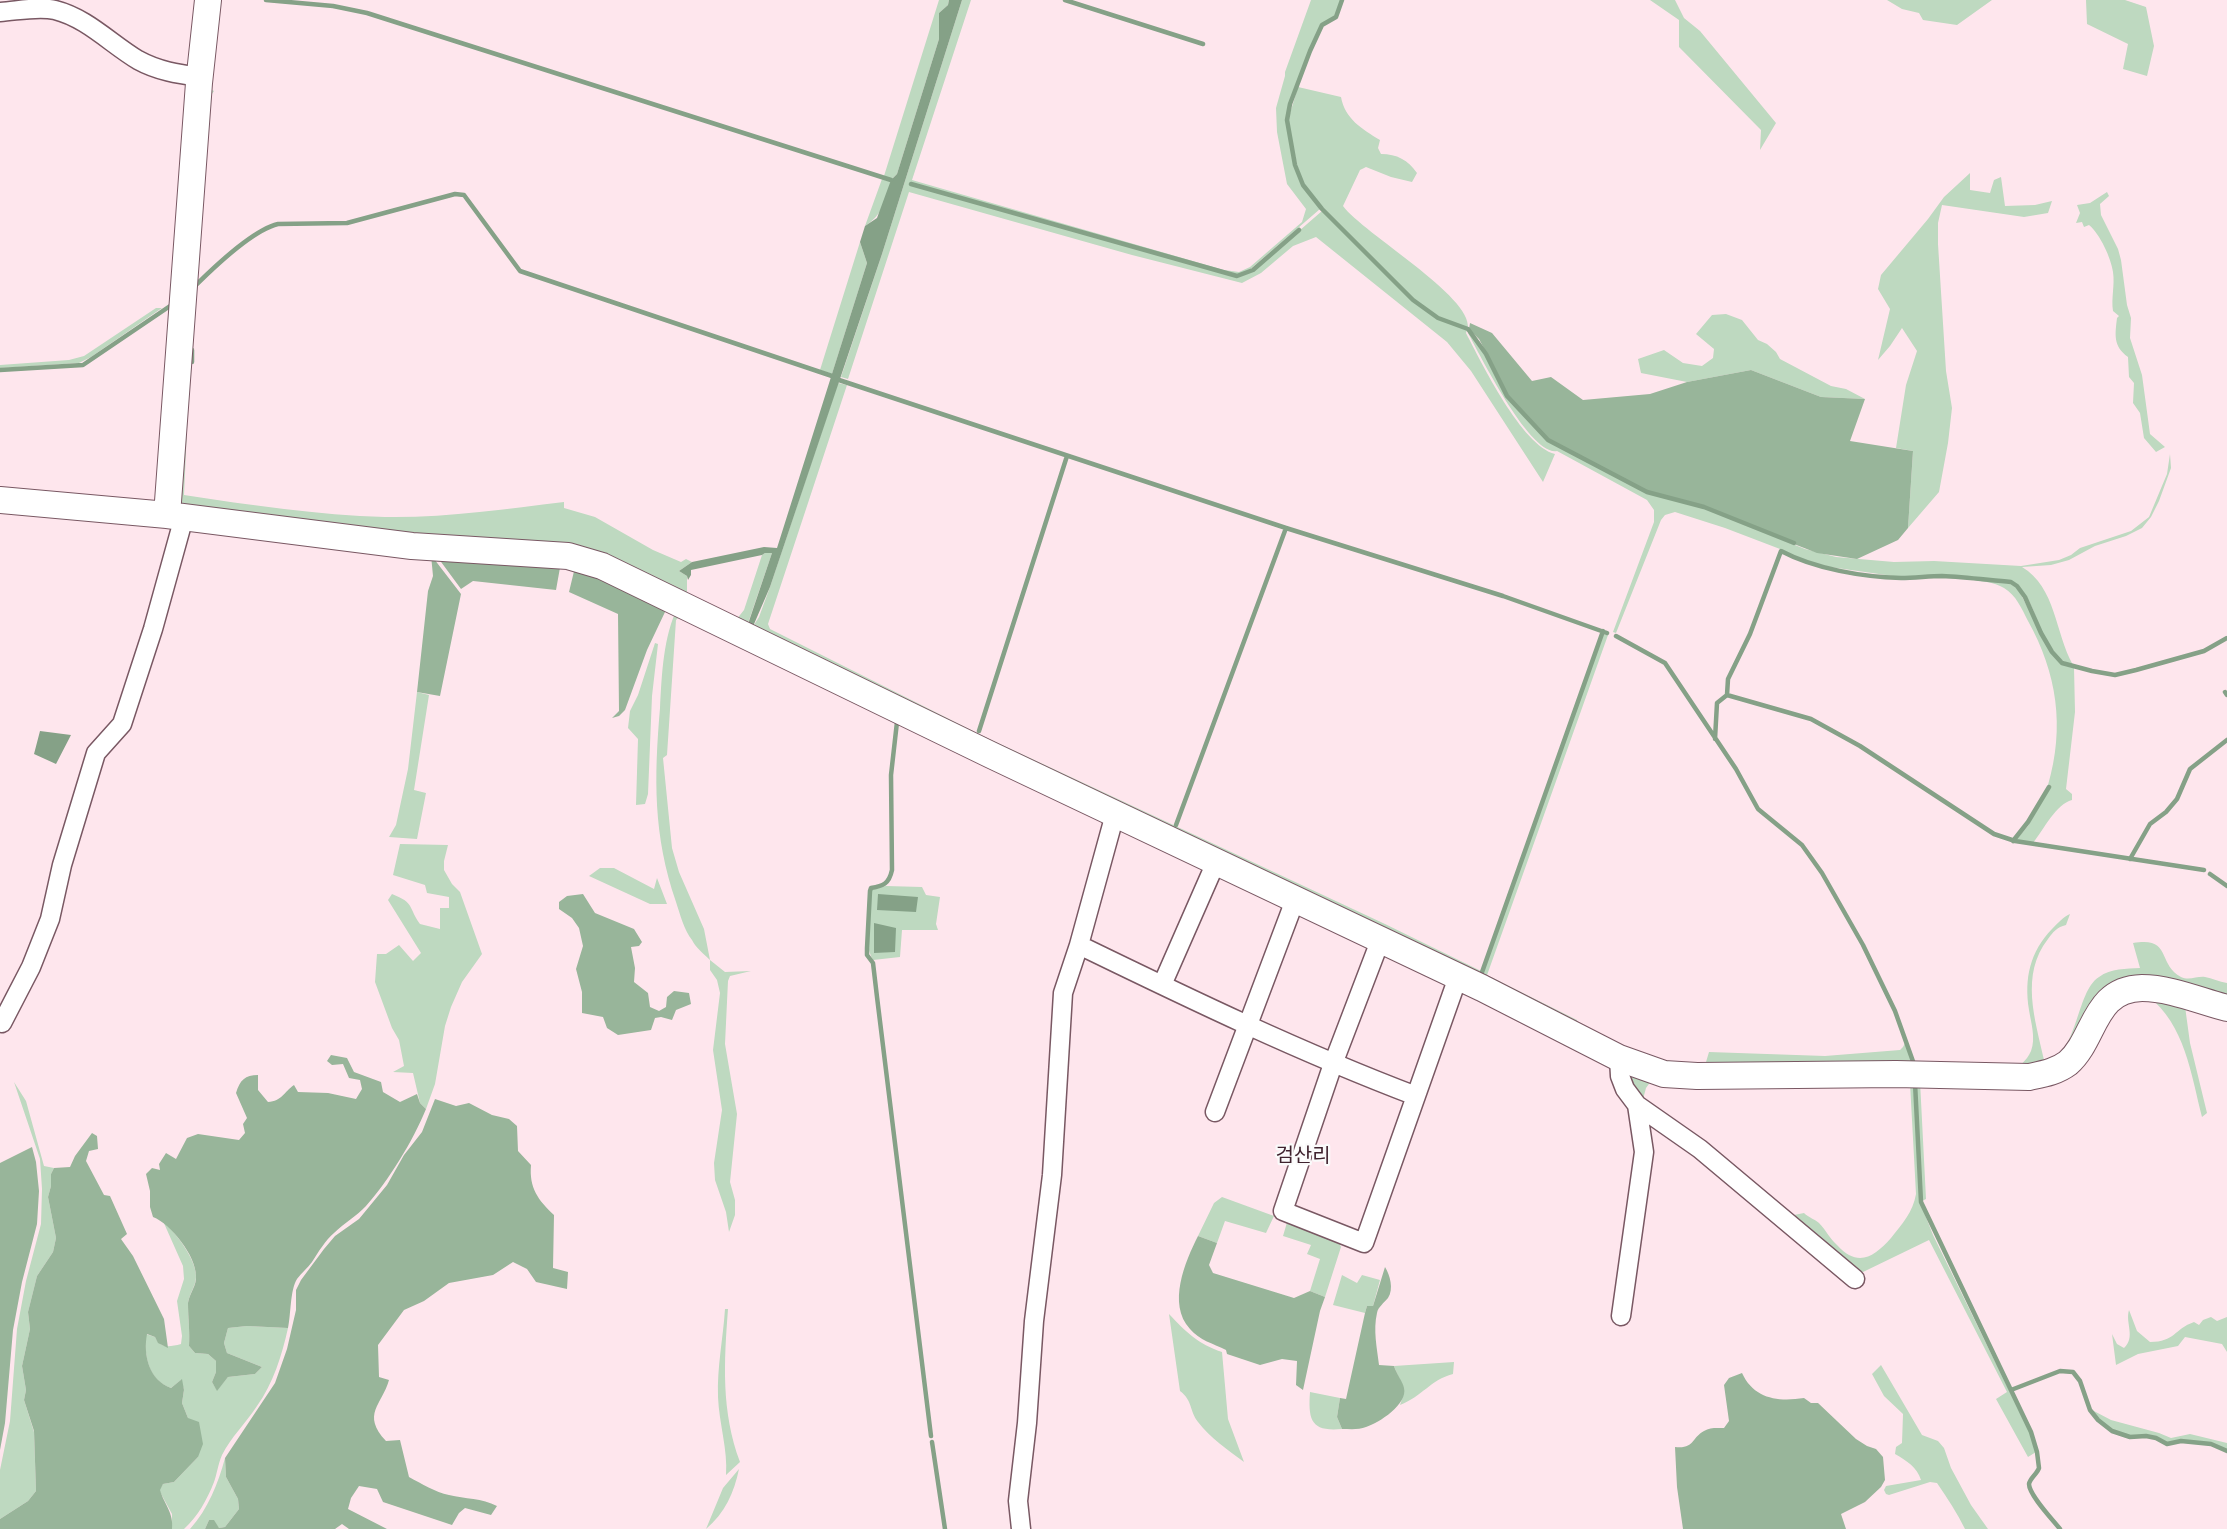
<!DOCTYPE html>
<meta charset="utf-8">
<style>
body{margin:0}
canvas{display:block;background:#fee6ed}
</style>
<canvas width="2227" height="1529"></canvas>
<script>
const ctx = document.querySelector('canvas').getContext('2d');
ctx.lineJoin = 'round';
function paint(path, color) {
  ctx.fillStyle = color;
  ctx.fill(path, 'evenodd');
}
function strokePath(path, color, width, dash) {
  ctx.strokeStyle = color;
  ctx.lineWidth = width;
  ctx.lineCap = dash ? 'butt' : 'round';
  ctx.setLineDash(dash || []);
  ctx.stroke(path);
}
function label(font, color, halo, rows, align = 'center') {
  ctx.font = font + ' "Nunito Sans","Noto Sans KR",sans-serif';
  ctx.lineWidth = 4.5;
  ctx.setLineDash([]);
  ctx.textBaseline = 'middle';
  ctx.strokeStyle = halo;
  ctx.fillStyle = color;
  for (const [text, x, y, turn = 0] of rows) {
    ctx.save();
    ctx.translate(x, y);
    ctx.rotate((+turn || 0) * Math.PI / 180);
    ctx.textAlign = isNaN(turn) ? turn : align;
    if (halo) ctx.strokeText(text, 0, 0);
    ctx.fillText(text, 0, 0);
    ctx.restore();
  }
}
paint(new Path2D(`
 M939,0h10l-1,5 -9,8v26l-42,135 -5,5 -8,-3z
 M962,0h9l-59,180 312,90 15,2 11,-5 52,-45 4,-13 -19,-25 -10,-52 -1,-24 9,-32v-4l26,-72h30l-6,17 -14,8 -12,25 -20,54 -3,16 8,46 8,19 18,24 -73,63 -10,3 -13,-2 -313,-90v2l326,92 17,-7 68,-59 91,90 25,18 29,11 -1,3c15,29 56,113 89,121l-12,28 -72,-111 -24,-29 -131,-105 -23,9 -32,27 -19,10 -110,-28 -223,-63 -61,187 -7,-2 41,-123z
 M1650,0h25l9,18 16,13 76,92 -16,27 1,-20 -82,-83v-27z
 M1887,0h105l-35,25 -34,-5 -4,-7 -17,-4z
 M2086,0h39l21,7 8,39 -7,30 -24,-7 5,-25 -41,-20z
 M1298,87l43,10c4,22 21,32 39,43l-2,8 3,6c16,0 27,6 36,19l-5,9 -21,-5 -25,-10 -6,3 -17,36c21,28 129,90 125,122l-29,-11 -25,-18 -92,-91 -18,-24 -7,-19 -9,-45z
 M212,90l2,1 -7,10 -13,182 -3,2 -1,78 -6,132c66,10 134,20 201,22 60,1 120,-8 179,-15v6l31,9 58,33 28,12 5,-3 6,3 -13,9 8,5v22l49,22 8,-10 18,-55 3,-2h7l-26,76 4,2 9,-14 11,-30 68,-204 9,2 -79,239 2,5 211,106 404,189 96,47v7l122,-344 5,1 -122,343 -6,5 -100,-46 -778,-373 -38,-11 -173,-14 -211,-25 -4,-5 -3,-18 12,-198 17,-193 3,-6z
 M1970,173v17l20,3 4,-13 7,-3 4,29 30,-1 17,-4 -4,12 -24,4 -82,-12 -4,18v21l8,127 6,37 -4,35 -9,49 -31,36 5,-77 -17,-3 10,-63 11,-34 -15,-23 -12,18 -12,14 12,-51 -12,-20 3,-14 47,-56 16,-22z
 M882,179l9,3c-5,19 -9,33 -26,44z
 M2107,192l2,4 -9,8 1,11 17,34 3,11 6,45 4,13 -1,20 12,37 8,59 15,13 -9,5 -12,-14 -4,-25 -7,-10 1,-20 -5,-6 -1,-20c-15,-11 -13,-22 -11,-39l2,-2 -6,-5c-2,-13 2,-26 0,-39 -2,-14 -13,-38 -24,-47l-5,2 -2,-5 -6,1 4,-10 -3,-8 13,-2z
 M860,242l7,21 -35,111 -12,-4z
 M156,308h6l-71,49 -12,6 -79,5v-3l69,-5 15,-4z
 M1726,314l16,6 16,20 9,4 9,8 4,7 51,27 15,3 19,10 -44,-2 -70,-27 -64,12 -46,-9 -3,-14 26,-9 19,13 19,3 11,-8 1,-9 -18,-15 16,-19z
 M1468,331l17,24 21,42 42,44 99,52 56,15 102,41 31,8 58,5 40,-1 87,5 38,-6 12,-5 9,-7 51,-17 18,-14 18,-43 3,-20 1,14 -12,33 -8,16 -9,11 -16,8 -31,10 -26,14 -18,5 -29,2c34,20 33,66 51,98 -38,-10 -31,-65 -61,-84l-70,-6 -42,2 -70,-10 -30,-8 -20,-10 -55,-21 -50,-16 -10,3 -4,5 -45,113 -3,-1 41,-110v-12l-7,-10 -90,-49c-27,5 -77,-96 -89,-118z
 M1968,579l43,4 6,4 34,65 10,12 13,3 1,45 -9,77 6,5v6c-16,4 -28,29 -39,43l-17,-3 12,-14 23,-41h-3c17,-58 9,-112 -20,-164 -6,-12 -12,-26 -24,-33 -10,-6 -24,-7 -36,-9z
 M678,606l427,216 -422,-209 -7,7 -9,135 -4,3 9,90 7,24 25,57 6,31 15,12 26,-1 -21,5 -2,5 -3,63 12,70 -7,68 5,18v15l-6,17 -3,-20 -11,-32 -1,-17 8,-53 -9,-60 7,-57 -3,-13 -7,-10v-10c-6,-6 -14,-12 -18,-20 -8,-10 -12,-26 -16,-38 -23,-67 -22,-124 -16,-194 2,-35 3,-70 18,-102z
 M655,643l3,1 -6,52 -4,98 -3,10 -9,1 2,-66 -10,-11 2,-17 8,-16z
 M417,692l12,3 -15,95 12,3 -9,46 -28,-2 7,-12 12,-56z
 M400,844l48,1 -4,16v9l8,14 8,8 22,62 -20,28 -11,25 -6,19 -10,58 -9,25 -6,-6 -7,-30 -20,-1 11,-6 -5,-26 -7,-12 -17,-46 2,-28h9l13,-9 14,16 8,-8 -33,-53 4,-6c23,9 16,13 28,30l20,5v-21h9v-11l-22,-4 -2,-8 -32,-10z
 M600,868h14l40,21 3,-11 10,26h-17l-61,-28z
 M886,886l36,1 4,8 14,2 -4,27 2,6h-36l-2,27 -27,3c-11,-19 -4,-50 -1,-71z
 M2070,914l-4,11c-9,2 -13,7 -18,14 -28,36 -13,80 -4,121 35,-3 31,-68 55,-83 12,-9 27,-8 41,-9l-7,-25c39,-7 24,21 48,34 8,4 16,-1 24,0 7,1 14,5 22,6v22l-83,-21 -70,67 -65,23c8,-6 18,-13 22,-23 5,-13 0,-28 -2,-41 -5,-32 1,-58 23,-81 6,-6 11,-12 18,-15z
 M1491,977l86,43 1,4c44,20 78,43 128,38l3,-10 116,4 75,-6 3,-3 3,-6 6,17 1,12h-250l-174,-86z
 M2143,991h9l32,8 6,44 17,70 -5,4c-11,-43 -17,-92 -54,-121 -43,11 -42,26 -64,59 -5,7 -11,16 -19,20 -24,15 -113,7 -145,6l6,118 -4,2 -6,-119h-2l6,120 13,33 97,198 6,19 -8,5 -32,-58 11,-7 -78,-152 -66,32 -14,-5 -60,-51 15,-3c5,5 11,6 15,10 7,7 11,16 18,22 21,23 37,12 54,-7 11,-14 22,-26 25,-44l-6,-111 -259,-2 -5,7 -4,15c-10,-8 -17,-20 -12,-33l22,8 46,2 344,-2c48,-10 40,-46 68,-72 10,-9 21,-12 33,-15z
 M14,1082l12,19 18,65 10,2 -3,6v12l-3,11 8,41 -3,14 -16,24 -9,36 2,17 -8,37 4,24 -2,10 10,32 2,59 -8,10 -28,18v-49l10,-49 7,-92 9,-48 15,-57 1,-35 -2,-30z
 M1222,1197l52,19 -8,17 -41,-12 -8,22 -19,-7 16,-33z
 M1288,1219l49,19 4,9 -16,50 -15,-6 10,-32 -13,-5 4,-9 -28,-9z
 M163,1221c12,11 34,39 33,56 0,9 -7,17 -8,26 0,15 2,28 1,43l6,7 13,1 8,7v11l-4,10 5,8 11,-13 27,-3 7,-7 -35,-14 -3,-10 4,-15 19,-2 41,2c-6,27 -15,56 -31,78 -11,17 -26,31 -35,49 -4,9 -5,19 -8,27 -7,18 -16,34 -30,47h-12v-15l-13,-24 4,-6 11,-2 24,-25 -10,-39 -6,-15 2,-13 -3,-10 -10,8c-23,-8 -27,-33 -25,-54l9,3c6,12 14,10 26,7l1,-8 -5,-35 7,-22 -1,-13z
 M1342,1275l15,8 5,-8 18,5 -7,26h-6l-2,7 -32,-8z
 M725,1309h3c-4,53 -7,102 12,153l-14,13c2,-25 -7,-52 -8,-78 -1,-30 5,-58 7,-88z
 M2129,1310l8,21 13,11c25,0 24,-13 44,-20l5,3 4,-5 8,-3 6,4 10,-4v35l-5,-8 -37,-7 -7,9 -40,8 -22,11 -4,-31 5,10 7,4c12,-11 1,-25 5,-38z
 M1169,1314c17,18 29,30 53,38l6,67 16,43c-16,-12 -34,-24 -46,-40 -9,-12 -5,-21 -18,-31z
 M1454,1362l-1,12c-23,6 -30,22 -53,31 8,-19 0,-22 -6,-39z
 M1881,1365l41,70 16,6 6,7 7,20 20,37 17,24h-23c-8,-16 -17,-30 -28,-46l-7,-1 -41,13 -3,-1 -2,-4 2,-4 35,-6c-4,-13 -14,-19 -26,-26l1,-7 6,-4 1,-29 -19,-18 -12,-22z
 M1310,1392l30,6 -3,19 5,12c-31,3 -34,-9 -32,-37z
 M2092,1410l19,10 48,13 12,5 19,-4 37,9v7l-16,-7 -30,-2 -14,2 -11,-6 -27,-1 -16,-6 -14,-11z
 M225,1458l1,19 12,22 1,10 -14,18 -6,1 -10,-8 -4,9h-15c18,-20 28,-45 35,-71z
 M739,1469c-5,24 -14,44 -33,60l17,-41z`), '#bed9c0');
paint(new Path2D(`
 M1470,323l22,10 40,48 19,-4 32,23 67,-6 37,-12 64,-12 70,27 44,2 -15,42 63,10 -5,77 -10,12 -41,19 -40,-6 -23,-9v-2l-90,-36 -56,-15 -99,-52 -41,-43 -21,-42 -8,-15 -10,-10z
 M433,551l128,11 -5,28 -83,-9 -12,8z
 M431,555l30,39 -21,102 -23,-4 11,-101 5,-15z
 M576,563l87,41 2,8 -18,38 -22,60 -6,6 -7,2 7,-7 -1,-97 -49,-22z
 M583,894l12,19 39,16 8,13 -3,4 -8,1 4,21 -1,14 14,11 2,14 9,4 7,-4 1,-10 7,-6 15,2 2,11 -15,6 -4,10 -11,-3 -6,1 -4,12 -33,5 -11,-7 -4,-11 -21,-4v-21l-6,-23 7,-23 -4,-18 -7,-10 -13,-9v-7l8,-6z
 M331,1055l16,3 7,14 27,10 2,10 17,10 17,-8 3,9 6,6c-13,32 -37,71 -60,97 -9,10 -22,17 -32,27 -9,8 -15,18 -22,29 -4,6 -11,11 -15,17 -7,11 -6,36 -9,49l-41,-2 -19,2 -4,15 3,10 35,14 -7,7 -27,3 -11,14 -5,-9 4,-10v-11l-8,-7 -13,-1 -6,-7c1,-15 -1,-28 -1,-43 1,-9 9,-18 8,-27 0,-20 -25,-52 -43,-59l-3,-10v-16l-4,-17 6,-6 8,2 -1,-6 7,-11 10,6 11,-21 11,-4 41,6 6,-7 -2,-9 4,-6 -11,-25c4,-13 9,-18 22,-18v15l10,12c14,-1 16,-10 26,-17l4,7 30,1 28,6 6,-10 -2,-9 -11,-2 -6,-14 -11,1 -5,-4z
 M435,1099l21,7 13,-3 23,12 17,4 8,7 1,25 13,14c-2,23 7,35 23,50l-1,53 15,4 -1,17 -31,-7 -9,-13 -14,-7 -20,13 -44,8 -25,18 -20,9 -26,35 1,32 10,3c-7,25 -28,34 -3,61l14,-1 9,37c13,7 26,15 40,18 16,4 33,3 48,11l-6,9 -26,-7 -6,5 -7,12 -69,-23 -6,-13 -18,-3 -8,12 -3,11 39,20h-38l-7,-5 -7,5h-130l4,-9h5l5,8 6,-1 14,-18 -1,-10 -12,-22 -1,-19 50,-75 12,-34 9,-39v-20l5,-10 23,-31 11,-13 24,-17 28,-34 17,-30 18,-23z
 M92,1133l5,3 1,13 -9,2 -3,10 18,34 6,1 17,38 -6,5 12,17 31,63 4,29 -10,-5 -3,-6 -8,-3c-4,21 2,46 24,54l11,-9 2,11 -2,13 6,15 11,4 4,22 -5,13 -24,25 -11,2 -3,6c4,14 14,23 12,39h-172v-10l28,-18 8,-10 -2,-60 -10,-31 2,-10 -4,-24 8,-37 -2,-17 9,-36 16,-24 3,-14 -8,-41 3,-11v-12l3,-6 16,-1 5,-11z
 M32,1147l4,15 3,29 -2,33 -15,58 -9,48 -8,93 -5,27v-287z
 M1198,1236l19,7 -8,22 4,8 81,25 16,-7 15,6 -5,14 -17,79 -7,-5 1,-24 -15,-2 -22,6 -33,-11 -1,-4c-12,-6 -27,-10 -36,-21 -23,-25 -5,-67 8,-93z
 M1385,1267c5,8 9,22 3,31 -4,5 -10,9 -11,15 -4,17 0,35 2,52l15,1c2,7 9,16 10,22 4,16 -25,35 -38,39 -7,3 -16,2 -24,2l-5,-12 3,-19 6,1 19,-86 2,-7h6z
 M1742,1373c12,26 36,29 62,25l7,5h7l38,36 11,7 9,3 7,8 2,23 -4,7 -16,15 -24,12 5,15h-163l-6,-42 -2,-40c20,2 16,-9 29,-16 6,-4 14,-3 20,-3l5,-7 -5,-36 5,-7z`), '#98b59a');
paint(new Path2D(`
 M949,0h13l-80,254 -112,333 -19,44 -5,-1 26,-77h-7l-3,2 -71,15v5l-3,5 -1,-4 -8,-5 13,-9 72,-15 13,1 90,-285 -7,-21 5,-16 12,-8 14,-38 6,-6 42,-135v-26l9,-8z
 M40,731l31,4 -15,29 -22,-10z
 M878,894l40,3 -2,15 -39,-2z
 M874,923l22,5 -1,24 -21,1z`), '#85a187');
strokePath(new Path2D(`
 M266,0l67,6 34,7 524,167
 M1065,0l138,44
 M1342,0l-6,17 -14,8 -12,26 -20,53 -3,16 8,45 8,20 19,24 91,91 25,18 30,11 18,25 21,42 41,44 99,52 57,15 90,36
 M911,184l326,92 16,-6 46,-40
 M193,288c19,-19 60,-58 85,-64l69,-1 108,-29 9,1 56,76 312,105
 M192,362v-12
 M0,370l83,-5 90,-61
 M839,380l447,148 217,68 104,37
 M1616,636l49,27 71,106 22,40 44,36 20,28 41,72 32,66 20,56
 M2225,692l2,3
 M1727,695l84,24 49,27 134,88 21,7 189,29
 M896,721l1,1 -6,53 1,95c-3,14 -9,16 -21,18l-1,3 -3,57v7l6,8 4,34 54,439
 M979,731l88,-275
 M1715,739l2,-36 10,-8 1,-16 22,-45 31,-83c34,18 82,26 120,27 14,0 28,-2 41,-2 23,1 46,4 69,6l6,4 8,11 16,36 11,19 10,11 30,8 23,4 21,-5 68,-19 23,-13
 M1176,825l110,-297
 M2013,841l15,-19 21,-35
 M2130,859l20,-35 16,-12 11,-13 13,-30 37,-29
 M2210,874l17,12
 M1481,975l122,-344
 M1915,1083l6,119 110,230 6,20 2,16c-2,6 -9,10 -10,16 0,11 24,36 31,45
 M2011,1390l49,-19 13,1 7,9 10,29 8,10 14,11 18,6 16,-1 10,2 11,6 14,-3 30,3 16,7
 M932,1442l13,87`), '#85a187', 4.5);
const street = new Path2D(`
 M0,12c17,-1 38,-6 55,-2 32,8 56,34 83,50 20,11 40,14 62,17
 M1115,814l-36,131c111,54 221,107 337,151
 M1380,941l-47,123 -50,147 81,32 94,-266
 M1162,985l54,-123
 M2,1023l29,-56 19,-48 12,-54 34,-112 26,-29 31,-95 31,-112
 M1619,1058l1,18 5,13 12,16 63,44 155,130
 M1215,1112l80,-212
 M1621,1316l23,-164 -7,-47
 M1021,1529l-3,-28 9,-78 7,-102 18,-146 11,-182 16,-48`);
const secondary = new Path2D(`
 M0,500l167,15 245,31 156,10 34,10 389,189 491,233 137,70 45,16 33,2 199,-2 133,3c14,-3 27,-5 39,-14 28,-25 25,-74 74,-75 28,0 58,13 85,20
 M167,515l32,-432 9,-83`);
strokePath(street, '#795863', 21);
strokePath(secondary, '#795863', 28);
strokePath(street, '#fff', 18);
strokePath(secondary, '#fff', 26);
label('20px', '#3f222e', '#fafafa', [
 ["검산리",1303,1157]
]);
</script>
